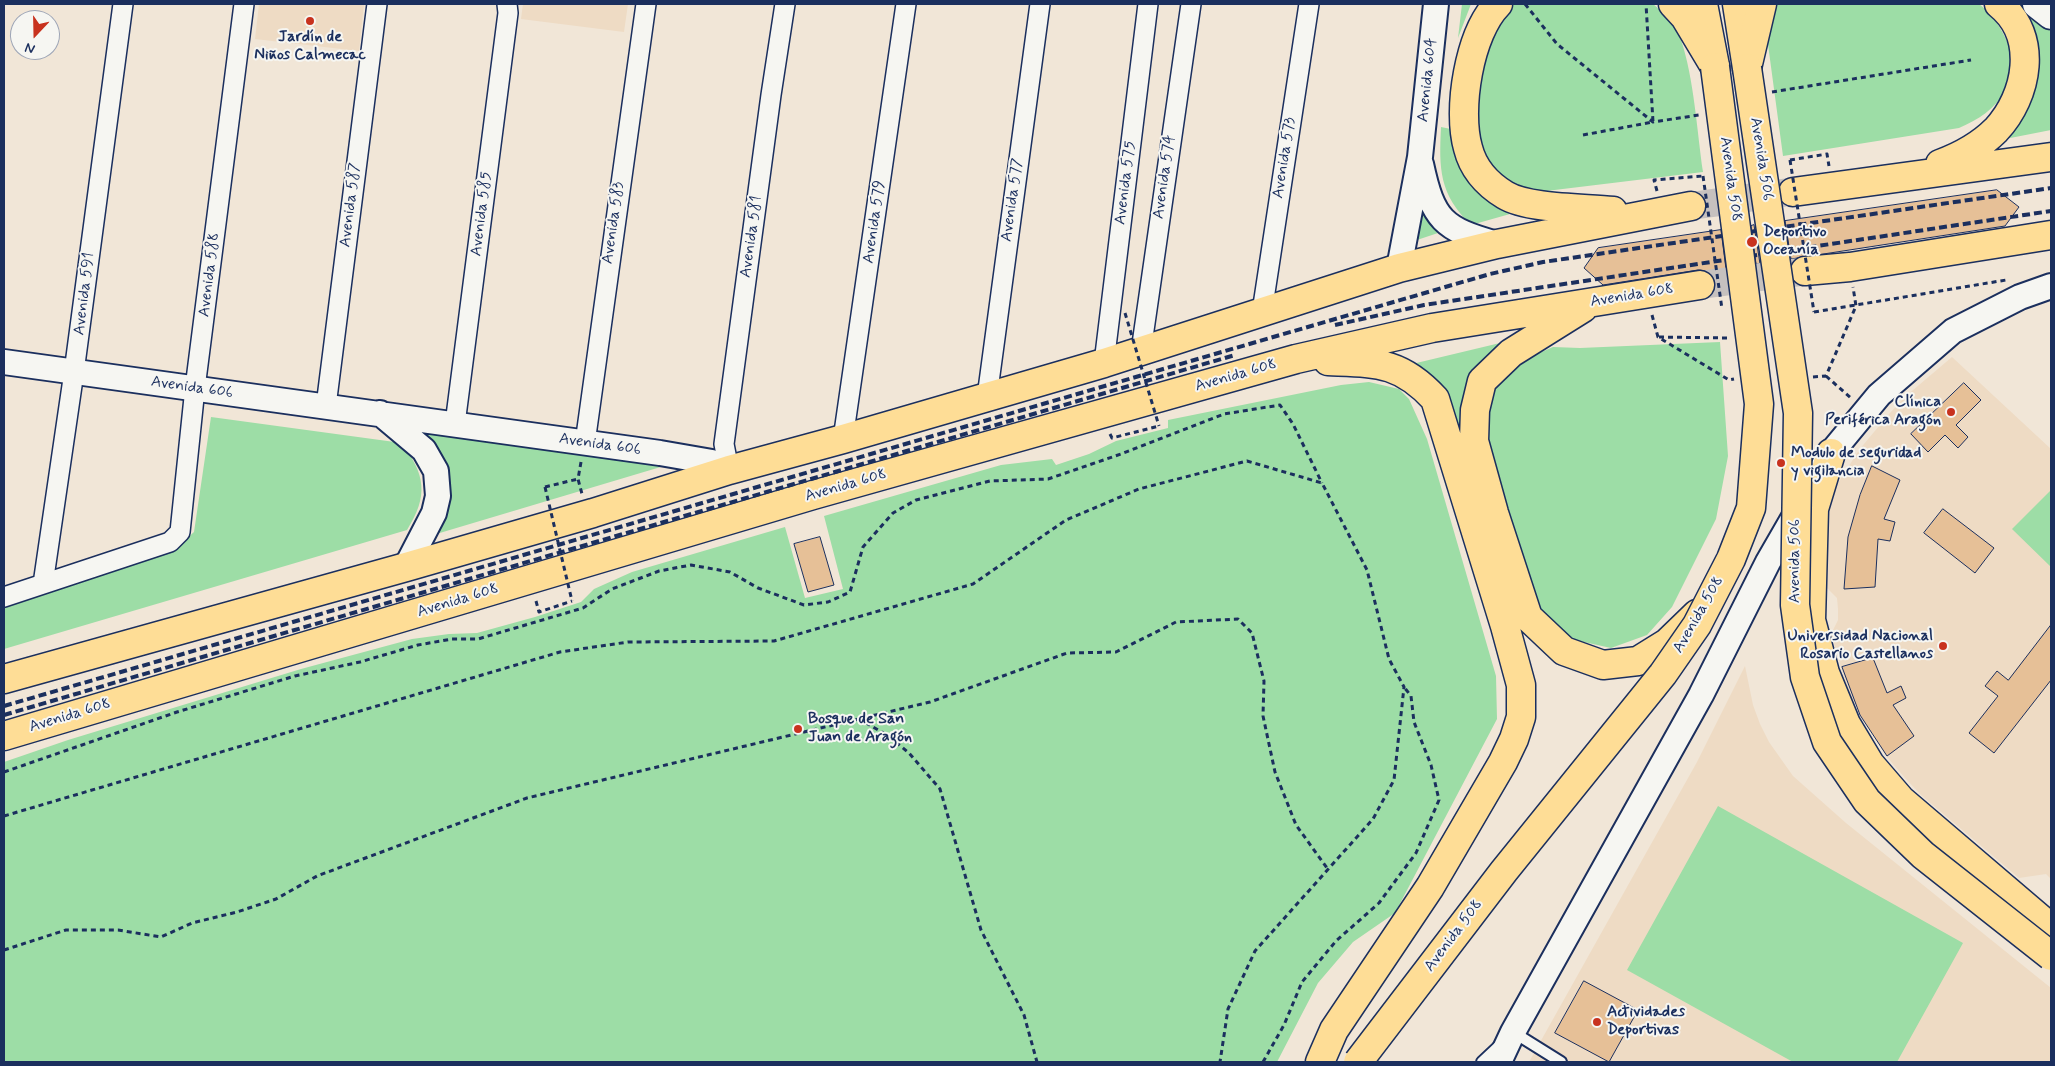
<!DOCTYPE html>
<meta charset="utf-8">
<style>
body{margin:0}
#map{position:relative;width:2055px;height:1066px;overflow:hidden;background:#f1e6d7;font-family:Mynerve,sans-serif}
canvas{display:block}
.frame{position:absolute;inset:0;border:5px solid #1b2f5e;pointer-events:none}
.north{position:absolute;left:10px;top:10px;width:50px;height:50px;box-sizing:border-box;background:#f6f6f2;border:1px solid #9ea6b7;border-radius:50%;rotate:201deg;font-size:14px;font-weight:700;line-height:20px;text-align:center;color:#1b2f5e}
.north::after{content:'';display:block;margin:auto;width:18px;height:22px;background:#c8321e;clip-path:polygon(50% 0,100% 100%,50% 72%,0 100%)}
</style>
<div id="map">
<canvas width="2055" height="1066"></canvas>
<div class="frame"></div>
<div class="north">N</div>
</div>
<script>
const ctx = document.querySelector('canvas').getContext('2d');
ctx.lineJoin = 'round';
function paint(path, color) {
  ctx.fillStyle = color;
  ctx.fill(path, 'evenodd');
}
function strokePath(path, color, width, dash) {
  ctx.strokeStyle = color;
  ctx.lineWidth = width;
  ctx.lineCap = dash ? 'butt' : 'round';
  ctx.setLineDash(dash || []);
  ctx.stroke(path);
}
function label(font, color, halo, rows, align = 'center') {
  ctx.font = font + ' Mynerve,sans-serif';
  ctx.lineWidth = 4;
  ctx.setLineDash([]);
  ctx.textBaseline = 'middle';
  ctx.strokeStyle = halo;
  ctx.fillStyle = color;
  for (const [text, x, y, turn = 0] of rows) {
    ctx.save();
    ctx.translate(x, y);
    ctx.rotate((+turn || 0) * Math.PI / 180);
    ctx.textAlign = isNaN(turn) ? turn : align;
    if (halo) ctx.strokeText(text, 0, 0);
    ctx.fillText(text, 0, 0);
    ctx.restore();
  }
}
paint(new Path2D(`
 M259,4h105l-5,47 -104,-12z
 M523,4h105l-4,28 -103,-13z
 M1952,357l99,92v430l-5,-5 -27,4 -98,-83 -16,-17 -19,-22 -37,-63 -18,-59 7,-14v-11l-1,-11 -12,-12 1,-56 3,-22 6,-20 24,-38 30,-36 17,-18z
 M1745,666l8,39 7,19 9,18 24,34 53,47 205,165v74h-522l168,-300z`), '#eedbc4');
paint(new Path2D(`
 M1462,4h9l-13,34z
 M1513,4h140c12,10 23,21 28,36 13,38 16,91 22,132l-165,20 -14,-3 -17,-8 -17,-14 -10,-22 -5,-27 9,-67z
 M1776,4h203c23,18 44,57 27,86 -11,19 -28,30 -47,38l-176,28 -16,-119z
 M2014,4h7l30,23v103l-51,10 21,-22z
 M1441,127l10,2c16,41 19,61 59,85l-39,11c-32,-31 -32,-56 -30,-98z
 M1422,201l5,13 11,19 -21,7z
 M1720,342l8,114 -12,63 -44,88 -25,28 -36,13 -36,-8 -34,-25 -58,-181 7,-40 31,-33 32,-14 27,1z
 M1500,343l-22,25 -15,77 -55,-80z
 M1369,382l30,7 10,10 18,40 69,237 1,43 -102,194 -42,29 -35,41 -41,79h-1273v-300l64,-22 233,-71 111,-30 37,-5 28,-1 58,-16 46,-15 13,-13 38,-17 153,-45 20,71 38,-9 -19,-73 177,-51 51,-6 4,6 33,-11 27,-13 52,-13v-8l173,-35z
 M211,417l191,26c23,32 27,52 5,87l-403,119v-43l172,-58 18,-16z
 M404,425l270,38 -241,72 14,-30z
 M2051,490v77l-39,-38z
 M1718,806l245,137 -66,119h-104l-166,-92z`), '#9ddda6');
const building = new Path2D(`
 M1997,190l22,17 -14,19 -214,33 -6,-38z
 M1754,225l6,39h-4l-5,-38z
 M1721,230l5,39 -19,2 -9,-1 -95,15 -19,-17 14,-20z
 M1964,383l17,17 -25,25 12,12 -10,11 -13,-13 -17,17 -17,-18z
 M1872,466l28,14 -16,39 11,3 -5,19 -12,-2 -3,48 -31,2 4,-52 12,-42z
 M1943,509l51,39 -19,25 -51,-40z
 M820,537l14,48 -26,7 -14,-48z
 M2051,625v55l-57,73 -25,-20 29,-37 -13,-10 12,-15 11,9z
 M1873,658l14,35 14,-7 5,12 -13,7 21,31 -27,20 -27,-41 -18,-48z
 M1584,981l54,29 -29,52 -54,-29z`);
paint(building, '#e6c097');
strokePath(building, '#1b2f5e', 1);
strokePath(new Path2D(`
 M1691,206l98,-14
 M1700,285l100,-13`), '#c6c1bf', 28, [28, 14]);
const service = new Path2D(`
 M1512,1034l1,-2 48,30
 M1482,1062l16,-15`);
const minor = new Path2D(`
 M1262,312l47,-308
 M1141,351l50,-347
 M1104,363l44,-359
 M987,397l53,-393
 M326,406l51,-402
 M455,424l53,-411 -1,-9
 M843,439l63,-435
 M585,443l61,-439
 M729,470l-5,-26 47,-349 14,-91
 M43,584l31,-212 49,-368
 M4,597l166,-55 10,-10 15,-144 49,-384`);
const tertiary = new Path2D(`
 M1421,164c12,56 22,65 76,80
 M1399,268l21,-111 16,-153
 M4,362l656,91 52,9 17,8
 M380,413l44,37 12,21 2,25 -4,17 -28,54
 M1821,470l10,-17 48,-58 74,-64 67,-34 31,-11
 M1499,1062l14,-30 188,-337 67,-133 30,-52`);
const secondary = new Path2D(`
 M2037,4l14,11`);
const primary = new Path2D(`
 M1703,4l12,62
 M1737,4l10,64
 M1831,453l-17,56 -3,111 14,53 21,51 24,40 31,36 150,128`);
const trunk = new Path2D(`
 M1498,4c-29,29 -41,106 -30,144 5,20 19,36 37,47 23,14 79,13 108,16
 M1673,4l12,13 30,50
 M1747,68l15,-64
 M1940,164c19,-7 41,-19 56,-34 32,-34 43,-94 3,-126
 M1793,192l258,-35
 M1805,271l45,-4 201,-32
 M1583,308l-72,45 -29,28 -7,29 -1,31 20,72 34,104 36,34 39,14 35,-4 29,-18 30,-29
 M4,679l402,-112 187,-54 136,-43 114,-31 261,-76 295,-95 98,-24 194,-38
 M4,736l809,-241 483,-136 136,-31 268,-43
 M1320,1062l14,-32 96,-143 73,-125 11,-23 7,-22v-32l-16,-59 -70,-227c-35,-38 -59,-36 -107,-38`);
strokePath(service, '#1b2f5e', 14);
strokePath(minor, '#1b2f5e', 22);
strokePath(tertiary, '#1b2f5e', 28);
strokePath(secondary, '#1b2f5e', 31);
strokePath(primary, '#1b2f5e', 31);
strokePath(trunk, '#1b2f5e', 31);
strokePath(new Path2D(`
 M1525,4l32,40 96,78 46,-7
 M1772,92l199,-32
 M1583,135l70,-13 -7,-118
 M1790,160l37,-6 2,12
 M1657,191l-3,-11 49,-4
 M1814,312l192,-32
 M1652,315l6,22 71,43 5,-1
 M1659,337l68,1
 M1826,376l26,23
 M1813,377l13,-1 30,-70 -3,-19
 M1110,434l2,4 47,-12
 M581,462l-3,17 4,15
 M545,487l33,-8
 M536,601l3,11 33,-11
 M858,718l32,19 19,16 31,36 41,141 43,85 13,47
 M4,772l173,-60 118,-36 65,-14 58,-17 34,-6h26l105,-31 29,-19 47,-18 32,-6 39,7 28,16 46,17 24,-3 22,-10 13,-45 30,-34 23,-13 74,-19 58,-2 73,-25 103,-40 56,-9 13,19 29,59
 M4,816l556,-164 68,-10 146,-1 199,-57 93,-64 73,-31 108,-28 75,22 45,87 22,89 15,28 -10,93 -21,39 -118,132 -27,58 -8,53
 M4,950l62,-20h52l43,7 31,-14 45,-11 39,-13 41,-23 210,-78 403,-96 137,-49 49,-1 60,-30 62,-3 14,14 12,48 -1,35 12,56 21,53 31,43
 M1263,1062l21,-37 18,-43 34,-41 43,-38 37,-50 23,-53 -8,-35 -17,-43 -3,-26 -7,-9`), '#1b2f5e', 3, [5, 4]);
strokePath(service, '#f6f6f2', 10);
strokePath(minor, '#f6f6f2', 19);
strokePath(tertiary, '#f6f6f2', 24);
strokePath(secondary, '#f6f6f2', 28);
strokePath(primary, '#fedd96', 28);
strokePath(trunk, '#fedd96', 28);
strokePath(new Path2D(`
 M1335,325l89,-20 627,-94
 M4,706l1486,-432 53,-12 508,-74
 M4,715l1231,-360`), '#1b2f5e', 4, [8, 4]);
const primaryBridge = new Path2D(`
 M1747,68l51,345 -3,192 10,72 22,65 40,59 56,54 128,101
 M1358,1062l146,-191 159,-197 34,-49 34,-66 20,-51 8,-104 -44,-337`);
strokePath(primaryBridge, '#1b2f5e', 31, []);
strokePath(new Path2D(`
 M1790,160l24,152
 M1703,176l19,133
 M1125,313l34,113
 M545,487l27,114`), '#1b2f5e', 3, [5, 4]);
strokePath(primaryBridge, '#fedd96', 28);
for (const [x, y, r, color] of [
 [310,21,5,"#c8321e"],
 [1752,242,6,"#c8321e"],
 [1951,412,5,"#c8321e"],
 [1781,463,5,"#c8321e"],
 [1943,646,5,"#c8321e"],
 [798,729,5,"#c8321e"],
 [1597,1022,5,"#c8321e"]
]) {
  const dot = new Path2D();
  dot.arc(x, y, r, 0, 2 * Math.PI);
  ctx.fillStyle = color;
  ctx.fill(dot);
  strokePath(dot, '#f6f6f2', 2);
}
label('bold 16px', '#1b2f5e', '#f6f6f2', [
 ["Jardín de",310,38,"center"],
 ["Niños Calmecac",310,56,"center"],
 ["Deportivo",1763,233],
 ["Oceanía",1763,251],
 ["Clínica",1941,403,"right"],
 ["Periférica Aragón",1941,421,"right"],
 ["Modulo de seguridad",1791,454],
 ["y vigilancia",1791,472],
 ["Universidad Nacional",1933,637,"right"],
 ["Rosario Castellanos",1933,655,"right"],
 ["Bosque de San",808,720],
 ["Juan de Aragón",808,738],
 ["Actividades",1607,1013],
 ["Deportivas",1607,1031]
], 'left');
label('16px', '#1b2f5e', '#f6f6f2', [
 ["Avenida 604",1428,80,-84],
 ["Avenida 573",1285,158,-81],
 ["Avenida 506",1761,159,81],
 ["Avenida 574",1165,177,-82],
 ["Avenida 508",1730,179,82],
 ["Avenida 575",1126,183,-83],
 ["Avenida 577",1013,200,-82],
 ["Avenida 587",351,205,-83],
 ["Avenida 585",482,214,-83],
 ["Avenida 579",875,222,-82],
 ["Avenida 583",614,223,-82],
 ["Avenida 581",752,237,-82],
 ["Avenida 588",210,275,-83],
 ["Avenida 591",85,294,-83],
 ["Avenida 608",1632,296,-9],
 ["Avenida 608",1236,376,-16],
 ["Avenida 606",192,388,8],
 ["Avenida 606",600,445,8],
 ["Avenida 608",846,486,-16],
 ["Avenida 506",1796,561,-90],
 ["Avenida 608",458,601,-17],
 ["Avenida 508",1699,615,-60],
 ["Avenida 608",70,716,-17],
 ["Avenida 508",1454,936,-53]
]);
</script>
